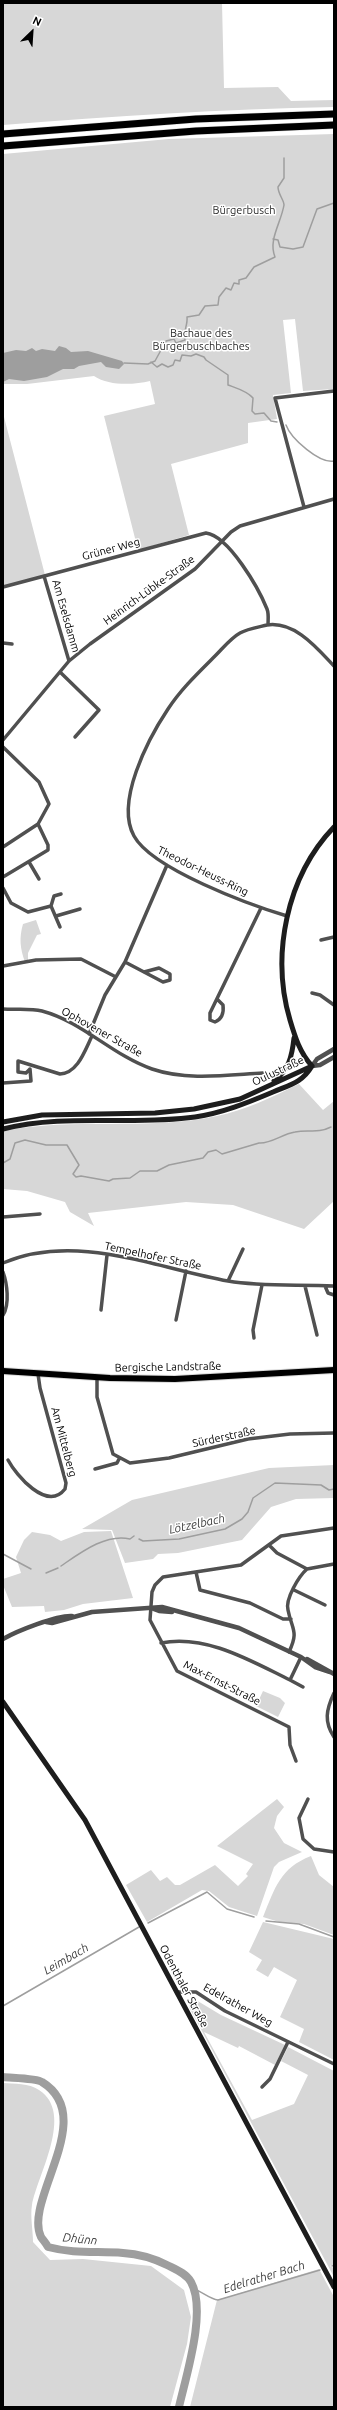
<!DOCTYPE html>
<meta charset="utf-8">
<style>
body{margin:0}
#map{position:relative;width:337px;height:2410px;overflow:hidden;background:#fff;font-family:Ubuntu,sans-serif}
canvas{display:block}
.frame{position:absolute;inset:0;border:4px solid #000;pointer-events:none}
.north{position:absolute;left:12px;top:12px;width:40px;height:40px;-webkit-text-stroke:3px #fff;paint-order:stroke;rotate:25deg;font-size:11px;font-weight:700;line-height:16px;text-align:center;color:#000}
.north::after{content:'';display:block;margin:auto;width:14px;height:18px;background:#000;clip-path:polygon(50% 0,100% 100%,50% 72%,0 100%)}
</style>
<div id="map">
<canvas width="337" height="2410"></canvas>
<div class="frame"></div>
<div class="north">N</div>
</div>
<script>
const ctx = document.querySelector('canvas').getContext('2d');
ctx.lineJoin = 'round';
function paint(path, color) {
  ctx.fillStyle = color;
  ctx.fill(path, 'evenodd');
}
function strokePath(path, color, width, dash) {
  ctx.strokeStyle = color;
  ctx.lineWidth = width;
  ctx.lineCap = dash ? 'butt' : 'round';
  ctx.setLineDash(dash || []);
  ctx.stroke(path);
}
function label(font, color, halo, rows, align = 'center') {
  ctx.font = font + ' Ubuntu,sans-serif';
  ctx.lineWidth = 3;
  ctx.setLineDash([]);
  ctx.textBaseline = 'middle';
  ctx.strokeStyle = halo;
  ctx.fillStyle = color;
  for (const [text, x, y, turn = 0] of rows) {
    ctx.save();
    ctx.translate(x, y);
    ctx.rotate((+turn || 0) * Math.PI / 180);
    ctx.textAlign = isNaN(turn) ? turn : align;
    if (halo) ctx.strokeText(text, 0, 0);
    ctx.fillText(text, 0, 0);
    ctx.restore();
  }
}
paint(new Path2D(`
 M3,3h219l2,85 54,-1 13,14 43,-1v7c-111,2 -221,9 -331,18z
 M334,134v255l-31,2 -8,-72 -12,1 8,73 -18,2 4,24 -29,4v20l-77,21 18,71 -51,15 -34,-134 51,-12 -5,-23c-17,4 -41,5 -56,-5l-67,8h-24v-230l166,-15z
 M3,413l42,162 -42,11z
 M36,920l5,14 -4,1 -9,18v9h-3c-5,-14 -6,-24 -2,-38z
 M299,1084l24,26 11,-9v100l-30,28 -71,-24 -47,-3 -98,11 6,13 -24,-14 -5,-10 -38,-11 -24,-2v-58c71,-14 144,0 214,-15 29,-6 55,-19 82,-32z
 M334,1465v33l-38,1 -25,8 -29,33 -64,13 -20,1 -5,5 -28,4 -13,-33 -30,-1 50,-29 137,-32z
 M111,1531l22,67 -50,6 -19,6 -19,2 -1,-6 -32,1 -9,-22v-6l18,-6 -5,-16 8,-17 8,-8 18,3 11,6 23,-9z
 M263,1691l17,7 5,5 -7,14 -22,-11z
 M277,1799l7,8 -7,9 -3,12 10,15 18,9 -23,10 -5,5 -17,49 -28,-9 -20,-16 -7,-1 -55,32 -21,-37 25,-15 9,11 7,-4 8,8h5l35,-20 23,21 10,-10 -2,-2 7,-10 -36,-18z
 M311,1856l8,19 15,12v48l-30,-11 -25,-2 -16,-5c12,-29 17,-49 48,-61z
 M263,1922l71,17v121l-35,-18 5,-13 -24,-12 17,-37 -23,-13 -6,10 -12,-7 6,-10 -13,-8z
 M190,2000h6l25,15 64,30 -10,20 -36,-19 -1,2 -34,-16 48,88 42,-16 14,-29 -27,-14 7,-14 46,24v193l-4,2 4,2v9l-145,-270z
 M3,2083c11,1 26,0 36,7 36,23 -2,86 -7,115 -2,11 1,26 1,37l17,18 33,-1 68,7 33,24 7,27 -4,27 -17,63h-167z
 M319,2269l15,28v110h-144l27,-107z`), '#d7d7d7');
paint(new Path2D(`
 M59,346l7,2 5,4 17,-1 34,10 2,3 -5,5 -13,-2 -5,-5 -22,4 -5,3h-11l-16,8 -23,4 -15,-2 -6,3v-29l13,-3 10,1 6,-3 4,3 6,-2 13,2z`), '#9e9e9e');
strokePath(new Path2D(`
 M273,239l5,1 2,7 13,2 10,-2 14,-38 17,-6
 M151,362l6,5 5,-3 6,3 5,-2 2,-5 5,1 2,-6 9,1 5,-2 8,3 2,3 22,15v10c8,3 19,6 25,13l-1,13 3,3 9,-1 7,8 6,1
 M124,363l24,1 7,-3 11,-20 8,-2 2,4 9,-3c-2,-9 3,-15 2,-23l12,-2 6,-9 13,-1 1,-8 7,-9 5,2 3,-7 5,1v-4l7,-2 8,-11 21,-10c-7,-17 6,-34 9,-52 0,-5 -6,-11 -6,-18l6,-9v-20
 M286,425c5,14 34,39 48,36
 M3,1163l7,-4 5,-16 10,-3 21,5h21l12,20 -6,9 3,3 5,-1 28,5 4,-2 17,-1 10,-7h17l12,-6 34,-7 5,-6 8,-2 6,4 37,-11c12,1 23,-9 36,-11 14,-3 22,2 36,-5
 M139,1539l4,2 36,-2 46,-10 17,-10 6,-7 5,-14 22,-15 46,2 8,5 5,-1
 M3,1554l28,15
 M61,1566c19,-13 45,-33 69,-27l4,-3
 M46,1573l12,-5
 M266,1921l33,3 35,13
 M148,1923l59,-31 20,17 27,8
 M3,2006l136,-79
 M332,2266l2,-1
 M193,2289c9,2 16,10 25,11l102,-30`), '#9e9e9e', 1.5);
strokePath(new Path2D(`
 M3,2077c9,1 33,1 39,5 57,35 -19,118 -1,155 2,3 5,6 7,10 26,7 49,4 75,6 16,1 30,5 44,12 8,4 19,8 24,17 16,29 -5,94 -12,125`), '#9e9e9e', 8);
const primary = new Path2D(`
 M3,1371l107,7 65,1 159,-9`);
const motorway = new Path2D(`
 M3,134l193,-15 138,-5
 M3,146l193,-15 138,-6`);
strokePath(primary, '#dbdbdb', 8);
strokePath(motorway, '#dbdbdb', 8);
strokePath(new Path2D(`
 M304,507l-29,-109 59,-7
 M44,576l25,85
 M3,587l203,-54c23,3 53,56 61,76 2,5 1,11 1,16
 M3,643l9,1
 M60,672l39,38 -24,27
 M3,740l66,-79 21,-17 105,-75 36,-37 9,-6 94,-27
 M3,747l36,35 10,22 -11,20 -35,23
 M29,862l10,17
 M3,877l45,-27v-5l-10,-21
 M3,888l8,15 17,9 23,-6 9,21
 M51,906l3,-10 7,-2
 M56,916l24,-7
 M287,916c-37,-11 -135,-47 -153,-80 -19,-34 14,-97 34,-127 13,-20 31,-37 48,-54 7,-7 15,-17 24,-22 7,-4 19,-6 27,-8 28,-4 50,23 67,41
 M321,940l13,-3
 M125,962l38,20 7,-2v-6l-11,-6 -15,4
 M3,966l33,-6 45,-1 35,18
 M312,993l8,2 14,10
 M218,1000l5,5c1,8 -1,14 -8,17l-5,-2v-7l51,-105
 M3,1009c12,1 27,-1 39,2 41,11 70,44 110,58 35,12 75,6 111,4
 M89,1034l16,-39 20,-33 42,-97
 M30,1069l-4,4 -8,-1v-11l42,13c18,-1 25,-24 32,-38
 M3,1083l28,-2 -1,-12
 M3,1217l37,-3
 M3,1263c73,-31 153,5 225,18 35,6 71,3 106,5
 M3,1272c4,11 7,32 0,43
 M228,1281l15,-32
 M305,1286l12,49
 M325,1286l3,7 6,2
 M101,1310l6,-55
 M176,1320l10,-49
 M254,1338l-1,-8 9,-45
 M97,1377v20l16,57 17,9 39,-5 79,-19 42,-5 44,-1
 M8,1460c8,15 39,52 57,29l1,-6 -26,-95 -2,-14
 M95,1469l22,-6 2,-4
 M269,1545l8,8 30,16
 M196,1572l4,18 50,13 33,16h8
 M294,1590l31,15
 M161,1643c45,-9 90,18 129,37l11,-23
 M289,1652c10,-21 3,-22 -1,-42 -3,-11 11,-34 19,-41l27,-5
 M290,1680l13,7
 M334,1693c-8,17 -10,29 0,44
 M296,1761l-6,-16 -1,-18 -112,-56 -27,-51 2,-28 3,-7 8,-8 78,-12 40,-29 53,-8
 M308,1799l-9,19 4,21 11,10 20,3
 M177,1992h19l29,19 109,53
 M262,2087l8,-8 18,-37`), '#505050', 3.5);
strokePath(new Path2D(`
 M312,1066l5,-7 17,-10
 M312,1066l8,-1 14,-8
 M151,1608l8,3 13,1
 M46,1622l6,1 40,-11 70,-5 77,21 62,29 14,10 15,5
 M3,1639c14,-8 54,-24 69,-23
 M307,1659l27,15`), '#505050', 4.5);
strokePath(new Path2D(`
 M312,1066c-12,-13 -17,-29 -22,-46 -19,-64 -4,-143 44,-193
 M274,1081c15,-11 18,-25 20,-43
 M3,1122l39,-7 113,-2 39,-4 46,-10 72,-33
 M3,1129c63,-16 128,-3 192,-12 27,-4 52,-14 78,-25 16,-7 29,-9 39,-26
 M3,1702l82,118 249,467`), '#1d1d1d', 5);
strokePath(primary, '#000', 6);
strokePath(motorway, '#000', 7);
label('11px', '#2e2e2e', '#fff', [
 ["Bürgerbusch",244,210],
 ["Bachaue des",201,333],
 ["Bürgerbuschbaches",201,346]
]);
label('11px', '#000', '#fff', [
 ["Grüner Weg",111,549,-15],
 ["Heinrich-Lübke-Straße",149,590,-36],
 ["Am Eselsdamm",66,616,74],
 ["Theodor-Heuss-Ring",203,871,26],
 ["Ophovener Straße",102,1032,29],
 ["Oulustraße",278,1071,-25],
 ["Tempelhofer Straße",153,1256,12],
 ["Bergische Landstraße",168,1367,-1],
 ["Sürderstraße",224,1437,-12],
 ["Am Mittelberg",64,1442,75],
 ["Max-Ernst-Straße",222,1683,27],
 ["Odenthaler Straße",184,1986,62],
 ["Edelrather Weg",238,2005,29]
]);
label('italic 12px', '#3f3f3f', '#fff', [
 ["Lötzelbach",197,1524,-12],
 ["Leimbach",66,1959,-30],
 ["Dhünn",80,2239,6],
 ["Edelrather Bach",264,2277,-17]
]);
</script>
